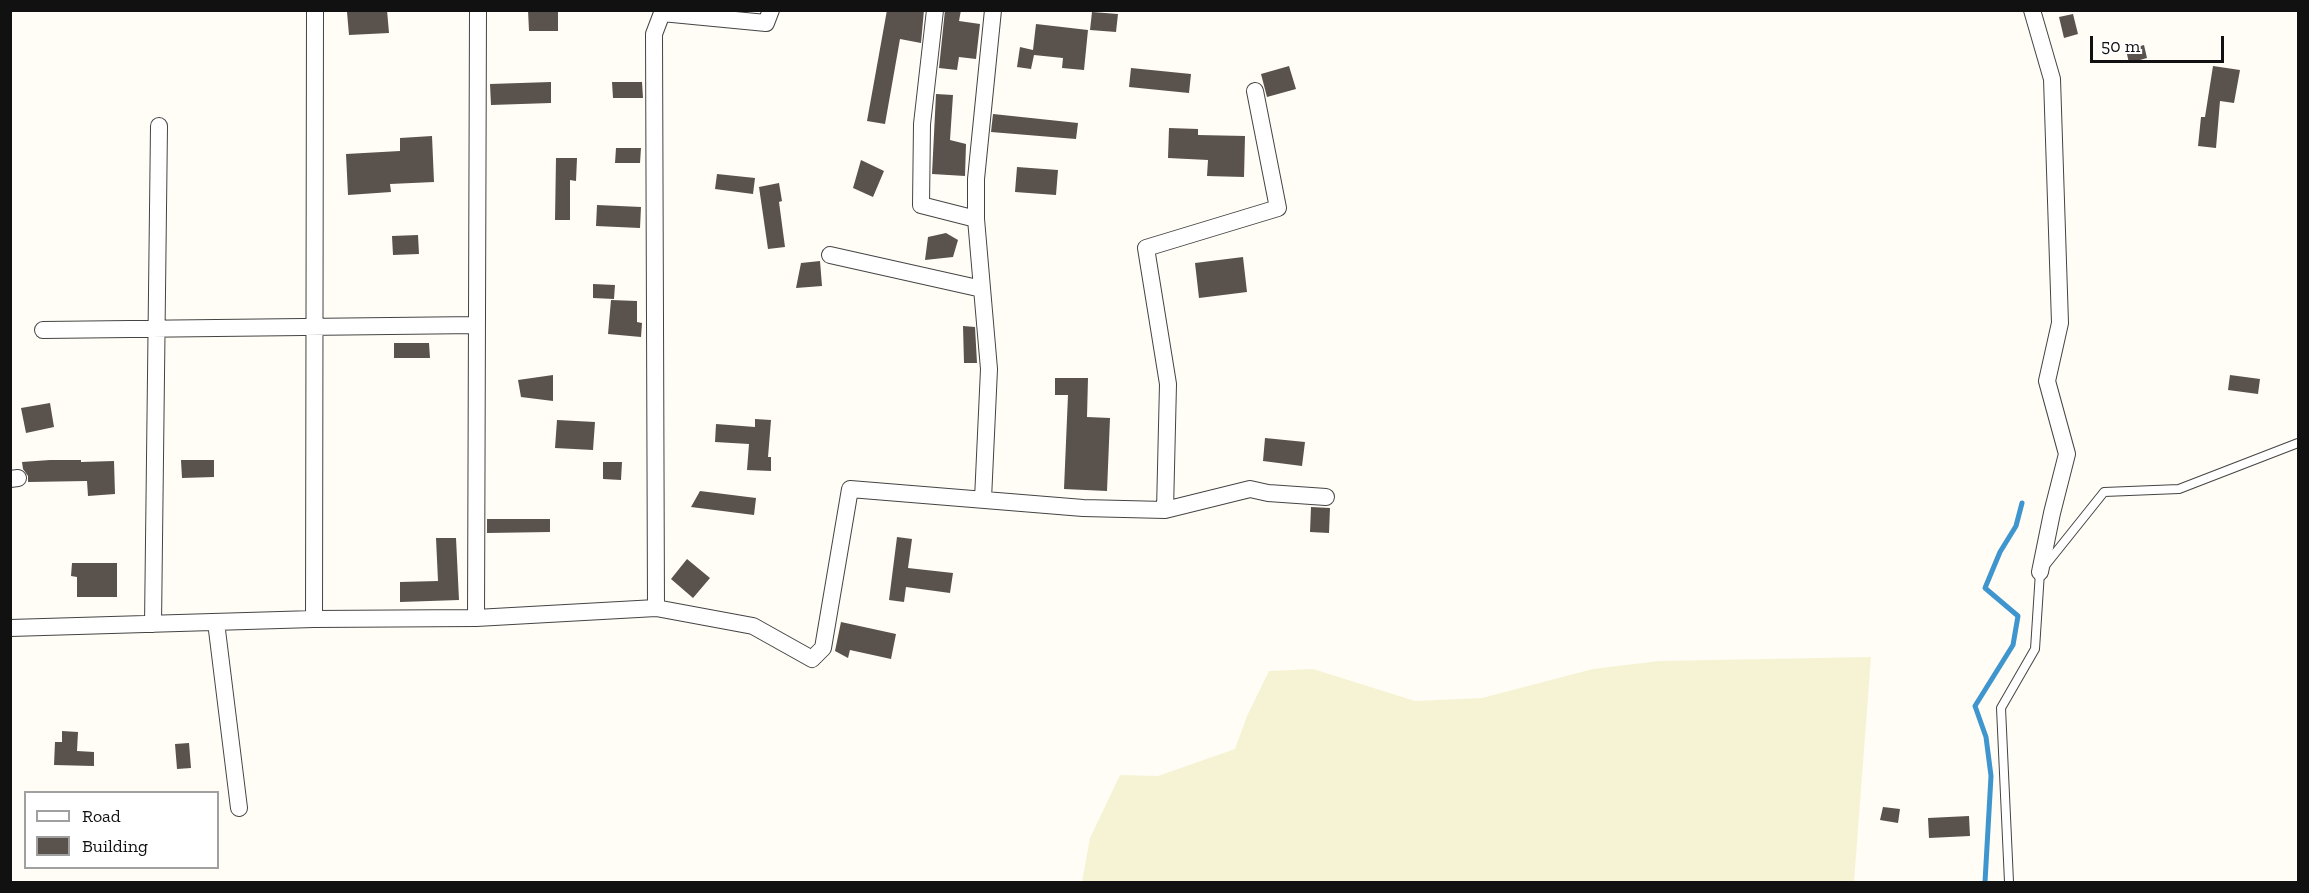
<!DOCTYPE html>
<style>
body{margin:0}
#map{position:relative;width:2309px;height:893px;overflow:hidden;background:#fffdf5;font-family:"Zilla Slab",serif}
canvas{display:block}
.frame{position:absolute;inset:0;border:12px solid #111;pointer-events:none}
.legend{position:absolute;left:24px;top:791px;width:195px;height:78px;box-sizing:border-box;background:#fff;border:2px solid #a0a0a0;margin:0;padding:8px 10px;list-style:none;font-size:18px;color:#111}
.legend li{display:flex;align-items:center;gap:12px;height:30px}
.legend b{width:30px;border:2px solid #a0a0a0}
.scale{position:absolute;left:2090px;top:36px;width:134px;height:27px;box-sizing:border-box;border:3px solid #111;border-top:0;padding-left:8px;font-size:18px;line-height:21px;white-space:nowrap;color:#111;-webkit-text-stroke:4px #fff;paint-order:stroke}
</style>
<div id="map">
<canvas width="2309" height="893"></canvas>
<div class="frame"></div>
<ul class="legend">
<li><b style="height:8px;background:#fff"></b>Road</li>
<li><b style="height:16px;background:#5a524d"></b>Building</li>
</ul>
<div class="scale">50 m</div>
</div>
<script>
const ctx = document.querySelector('canvas').getContext('2d');
ctx.lineJoin = 'round';
function paint(path, color) {
  ctx.fillStyle = color;
  ctx.fill(path, 'evenodd');
}
function strokePath(path, color, width, dash) {
  ctx.strokeStyle = color;
  ctx.lineWidth = width;
  ctx.lineCap = dash ? 'butt' : 'round';
  ctx.setLineDash(dash || []);
  ctx.stroke(path);
}
paint(new Path2D(`
 M1871,657l-17,225h-772l8,-44 30,-63 38,1 77,-27 12,-33 22,-45 44,-2 102,32 67,-3 111,-29 66,-8z`), '#f6f3d4');
strokePath(new Path2D(`
 M1985,882l6,-106 -5,-39 -11,-31 38,-61 5,-29 -33,-28 15,-36 16,-26 6,-23`), '#3f96cf', 5);
paint(new Path2D(`
 M387,10l2,23 -40,2 -2,-23z
 M528,10h30v21h-29z
 M887,10h37l-3,33 -21,-4 -15,85 -18,-3z
 M945,10h16l-2,11 21,3 -4,35 -17,-2 -2,13 -18,-2z
 M1092,12l26,2 -2,18 -26,-2z
 M2073,14l5,20 -14,4 -5,-21z
 M1036,24l52,6 -4,40 -22,-2 1,-10 -29,-3 -3,14 -14,-2 3,-20 13,3z
 M2144,45l3,13 -18,5 -3,-13z
 M1289,66l7,23 -29,8 -6,-23z
 M2213,66l27,4 -6,33 -14,-2 -4,47 -18,-2 3,-29h4z
 M1131,68l60,6 -2,19 -60,-6z
 M551,82v21l-60,2 -1,-21z
 M612,82h30l1,16h-30z
 M936,94l17,1 -3,45 16,4 -1,32 -33,-2z
 M993,114l85,9 -2,16 -85,-7z
 M1169,128l29,1v6l47,1 -1,41 -37,-1 1,-16 -40,-2z
 M432,136l2,46 -44,2 1,8 -43,3 -2,-41 54,-3v-13z
 M616,148h25l-1,15h-25z
 M556,158h21l-1,23 -6,-1v40h-15z
 M861,160l23,11 -11,26 -20,-9z
 M1017,167l41,3 -2,25 -41,-3z
 M717,174l38,4 -2,16 -38,-5z
 M779,183l3,18 -3,1 6,45 -17,2 -9,-62z
 M597,205l44,2 -1,21 -44,-2z
 M946,233l12,7 -5,17 -28,3 3,-23z
 M418,235l1,19 -26,1 -1,-19z
 M1243,257l4,35 -48,6 -4,-35z
 M820,261l2,25 -26,2 5,-25z
 M593,284l22,1 -1,14 -21,-1z
 M611,300l26,1v21l5,1 -1,14 -33,-3z
 M963,326l12,1 2,36h-13z
 M394,343h35l1,15h-36z
 M553,375v26l-32,-4 -3,-17z
 M2230,375l30,4 -2,15 -30,-4z
 M1055,378h33l-1,39 23,1 -3,73 -43,-2 4,-94h-13z
 M50,403l4,24 -28,6 -5,-25z
 M755,419l16,1 -3,37h3v14l-24,-1 2,-26 -34,-2 1,-18 39,3z
 M557,420l38,2 -2,28 -38,-2z
 M1265,438l40,4 -3,24 -39,-5z
 M50,460h31v2l33,-1 1,33 -27,2 -1,-15 -59,1v-6l-5,-7 -1,-7z
 M181,460h33v17l-32,1z
 M603,462h19l-1,18 -18,-1z
 M700,491l56,7 -2,17 -63,-8z
 M1311,507l19,1 -1,25 -19,-1z
 M487,519h63v13l-63,1z
 M897,537l15,2 -4,29 45,5 -3,20 -44,-6 -2,15 -15,-2z
 M436,538h20l3,62 -59,2v-20l38,-1z
 M687,559l23,19 -17,20 -22,-19z
 M72,563h45v34h-40v-20l-6,-1z
 M841,622l55,12 -5,25 -41,-9 -2,8 -13,-7z
 M62,731l16,1 -1,19 17,1v14l-40,-1 1,-23h7z
 M189,743l2,25 -14,1 -2,-25z
 M1883,807l17,2 -2,14 -18,-3z
 M1969,816l1,20 -41,2 -1,-20z`), '#5a524d');
const service = new Path2D(`
 M2009,882l-8,-174 34,-59 5,-77 64,-80 75,-3 119,-46`);
const minor = new Path2D(`
 M935,10l-13,114 -1,81 55,14
 M2032,10l20,69 8,244 -13,58 20,73 -15,59 -12,59
 M830,255l152,34
 M43,330l434,-5
 M10,479l8,-1
 M983,499l6,-130 -13,-150v-40l17,-169
 M1165,510l85,-21 18,4 58,4
 M656,608l-2,-574 8,-21 104,10 5,-13
 M476,618l2,-608
 M314,619l1,-609
 M216,622l23,186
 M153,624l6,-498
 M10,628l304,-9 162,-1 180,-10 97,18 59,33 11,-11 27,-159 233,19 82,2 3,-126 -22,-136 132,-40 -23,-117`);
strokePath(service, '#444', 10);
strokePath(minor, '#444', 18);
strokePath(service, '#fff', 8);
strokePath(minor, '#fff', 16);
</script>
